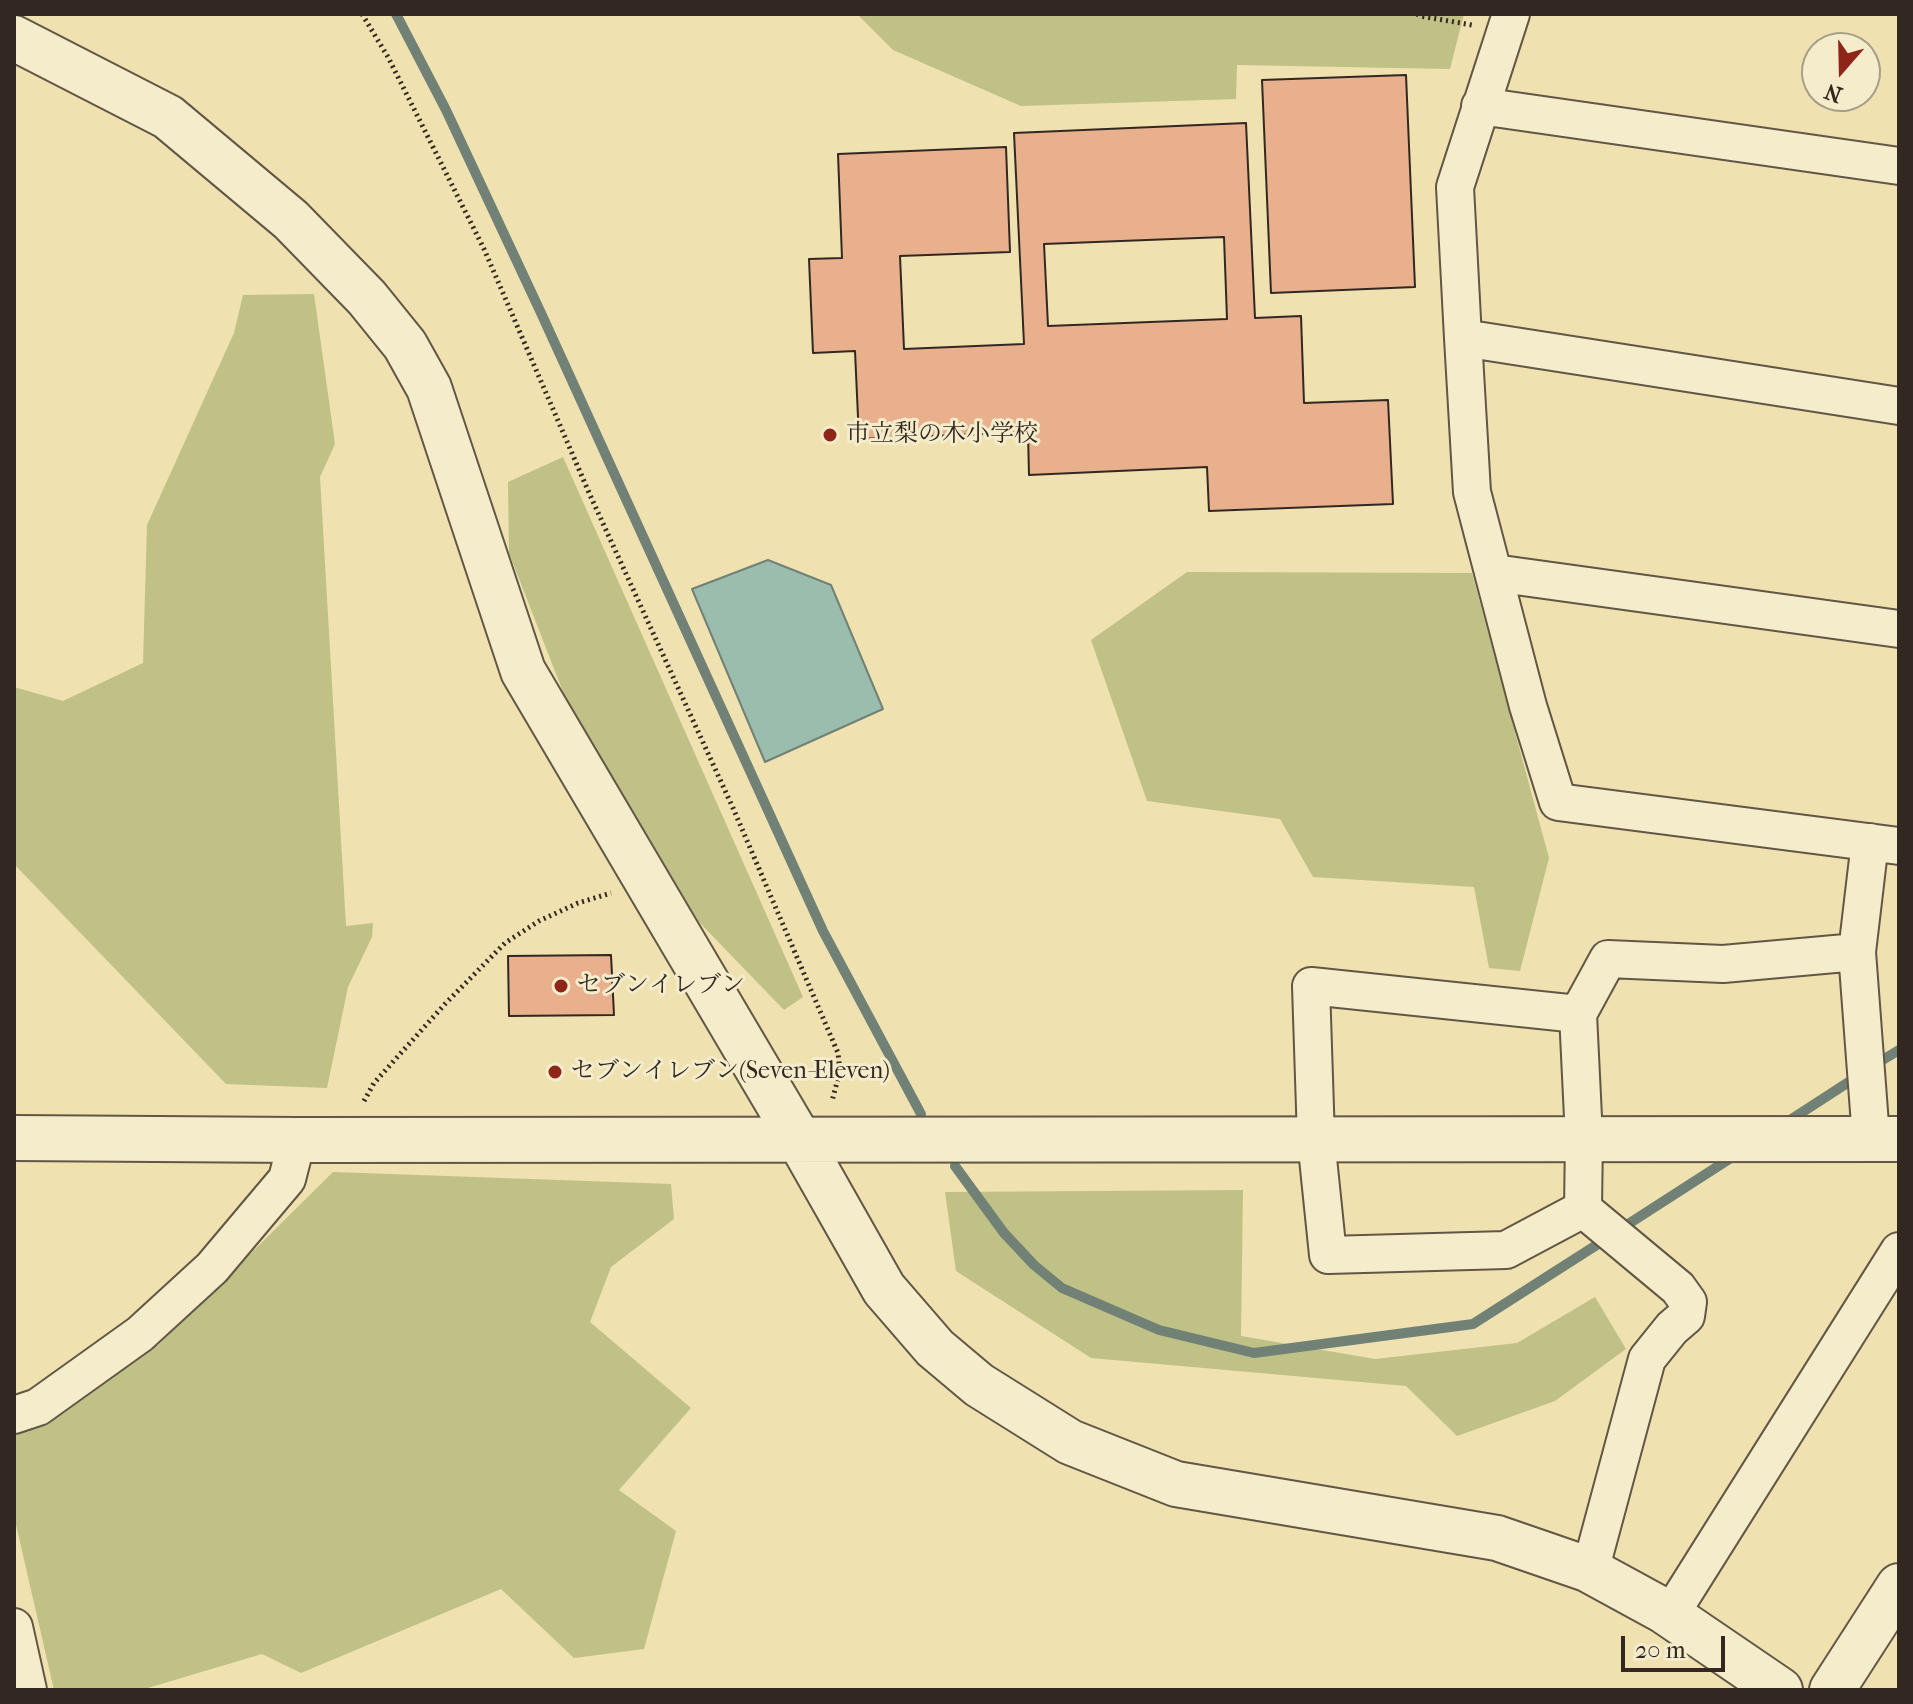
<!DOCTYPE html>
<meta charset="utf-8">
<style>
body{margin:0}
#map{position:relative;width:1913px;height:1704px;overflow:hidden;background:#efe1b0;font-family:"IM FELL French Canon",serif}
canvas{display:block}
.frame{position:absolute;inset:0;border:16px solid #332821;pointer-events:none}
.north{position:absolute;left:1801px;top:32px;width:80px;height:80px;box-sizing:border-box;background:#f5eccc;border:2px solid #a79e88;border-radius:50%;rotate:200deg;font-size:22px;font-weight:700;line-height:32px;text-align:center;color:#332821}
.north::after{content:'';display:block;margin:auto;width:28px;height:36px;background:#8f2418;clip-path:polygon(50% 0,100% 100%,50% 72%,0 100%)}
.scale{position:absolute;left:1621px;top:1636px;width:104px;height:36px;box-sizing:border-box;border:4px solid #332821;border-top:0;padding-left:10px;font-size:24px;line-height:28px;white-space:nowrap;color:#332821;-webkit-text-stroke:6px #f5eccc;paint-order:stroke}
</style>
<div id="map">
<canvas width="1913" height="1704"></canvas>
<div class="frame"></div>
<div class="north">N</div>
<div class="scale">20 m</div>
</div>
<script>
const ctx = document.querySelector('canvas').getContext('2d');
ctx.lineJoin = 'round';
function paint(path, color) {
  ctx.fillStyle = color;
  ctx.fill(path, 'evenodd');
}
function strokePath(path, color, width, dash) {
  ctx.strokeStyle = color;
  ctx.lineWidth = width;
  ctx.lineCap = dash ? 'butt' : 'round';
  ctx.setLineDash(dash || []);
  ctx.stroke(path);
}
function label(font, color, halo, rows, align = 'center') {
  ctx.font = font + ' "IM FELL French Canon","Noto Serif JP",serif';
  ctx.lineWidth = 6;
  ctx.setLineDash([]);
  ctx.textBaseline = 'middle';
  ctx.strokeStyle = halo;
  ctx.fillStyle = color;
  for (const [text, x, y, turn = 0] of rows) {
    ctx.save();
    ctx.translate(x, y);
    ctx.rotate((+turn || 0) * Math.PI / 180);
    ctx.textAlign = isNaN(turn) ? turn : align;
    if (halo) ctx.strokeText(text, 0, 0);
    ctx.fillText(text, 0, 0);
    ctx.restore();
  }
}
paint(new Path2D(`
 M857,14h607l-14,55 -213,-4 -1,34 -215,7 -128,-56z
 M314,294l21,150 -15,33 26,449 27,-3 -1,14 -24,50 -21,101 -101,-4 -212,-220v-177l49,14 80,-38 4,-138 87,-192 9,-38z
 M563,457l240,540 -19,13 -85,-88 -134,-225 -56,-144 -1,-71z
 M1187,572l285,1 77,285 -29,113 -31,-3 -15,-81 -161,-10 -33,-58 -133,-18 -56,-161z
 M333,1172l338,12 3,35 -63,48 -21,55 101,86 -72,82 57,41 -32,118 -70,9 -73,-69 -200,84 -39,-19 -121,36h-87l-40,-174v-87l47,-14 97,-70z
 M1243,1190l-2,146 134,23 142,-16 78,-46 31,52 -71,52 -98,35 -51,-50 -315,-28 -135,-87 -11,-79z`), '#bfc187');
const water = new Path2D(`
 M768,560l63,25 52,124 -118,53 -73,-173z`);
paint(water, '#9abdae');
strokePath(water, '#718176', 2);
strokePath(new Path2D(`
 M396,14l50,96 95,203 282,618 98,183
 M1871,1067l28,-17
 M1784,1124l74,-48
 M955,1166l49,67 30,32 28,23 97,42 95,23 219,-29 133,-85
 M1619,1230l118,-76`), '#718176', 10);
const building = new Path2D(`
 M1406,75l9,212 -144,6 -9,-213z
 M1246,123l9,195 46,-2 3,87 84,-3 5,104 -184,7 -2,-44 -178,8 -1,-43 -169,7 -4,-88 -42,2 -4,-94 33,-1 -4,-104 168,-7 4,105 -110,4 4,93 120,-5 -10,-211zM1224,237l3,82 -179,7 -4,-82z
 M611,955l3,60 -105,1 -1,-60z`);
paint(building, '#e8b08d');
strokePath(building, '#332821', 2);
const minor = new Path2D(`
 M1511,14l-56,173 8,151 9,154 56,214 30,96 341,44
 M1480,106l419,60
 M1463,338l436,68
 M1494,573l405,56
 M1870,842l-13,110 14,186
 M1578,1014l-267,-28 5,153 12,116 178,-5 77,-41 1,-71 -6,-124 30,-55 115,5 134,-12
 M1583,1209l95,79 10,14 -2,14 -14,12 -25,31 -57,212
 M14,1415l24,-8 102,-73 72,-66 75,-89 10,-39
 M1670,1615l229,-364
 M14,1627l14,63`);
const tertiary = new Path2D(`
 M14,38l154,79 123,103 76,78 38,47 24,43 94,283 276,468 85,150 51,59 44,37 91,57 106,42 321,54 90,31 77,42 116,79
 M14,1138l283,2 1602,-1
 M1832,1690l67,-104`);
strokePath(minor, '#625645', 40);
strokePath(tertiary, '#625645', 48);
strokePath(new Path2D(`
 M362,14l26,43 96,192 106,246 143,313 105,245 2,18 -8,30
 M1417,14l3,2 52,9
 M364,1101l10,-18 71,-79 60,-61 34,-22 39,-18 33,-10`), '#332821', 5, [2, 4]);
strokePath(minor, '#f5eccc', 36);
strokePath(tertiary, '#f5eccc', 44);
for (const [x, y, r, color] of [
 [830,435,8,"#8f2418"],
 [561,986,8,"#8f2418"],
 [555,1072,8,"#8f2418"]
]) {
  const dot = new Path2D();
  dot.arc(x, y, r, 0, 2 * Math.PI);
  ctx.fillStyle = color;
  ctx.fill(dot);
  strokePath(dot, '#f5eccc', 3);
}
label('24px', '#332821', '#f5eccc', [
 ["市立梨の木小学校",846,435],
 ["セブンイレブン",577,986],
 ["セブンイレブン(Seven-Eleven)",571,1072]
], 'left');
</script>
